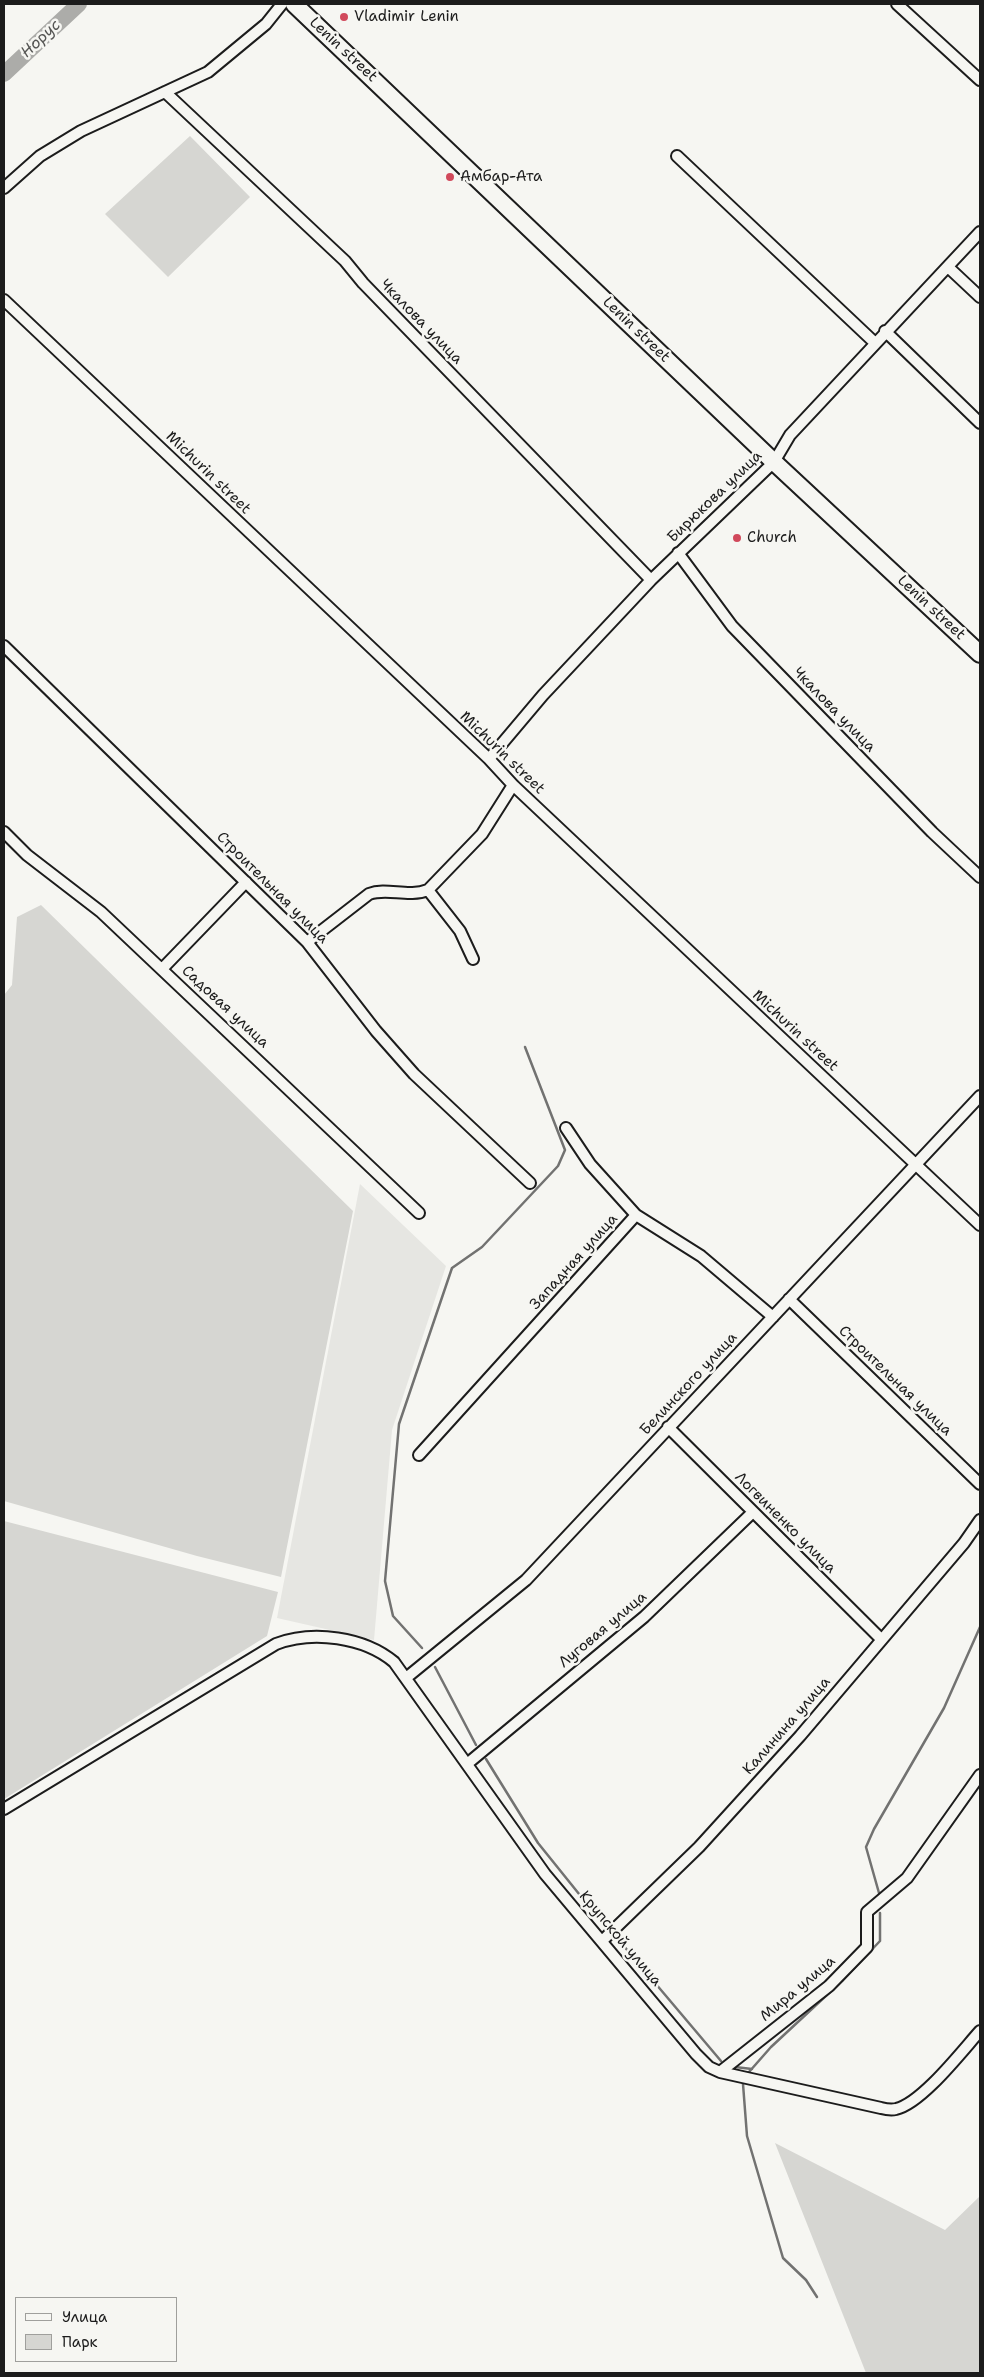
<!DOCTYPE html>
<meta charset="utf-8">
<style>
body{margin:0}
#map{position:relative;width:984px;height:2377px;overflow:hidden;background:#f6f6f2;font-family:"Shantell Sans",sans-serif}
canvas{display:block}
.frame{position:absolute;inset:0;border:5px solid #1c1c1c;pointer-events:none}
.legend{position:absolute;left:15px;top:2297px;width:162px;height:65px;box-sizing:border-box;background:#f6f6f2;border:1px solid #9f9f9c;margin:0;padding:6px 9px;list-style:none;font-size:15px;color:#1c1c1c}
.legend li{display:flex;align-items:center;gap:10px;height:25px}
.legend b{width:25px;border:1px solid #9f9f9c}
</style>
<div id="map">
<canvas width="984" height="2377"></canvas>
<div class="frame"></div>
<ul class="legend">
<li><b style="height:6px;background:#f6f6f2"></b>Улица</li>
<li><b style="height:14px;background:#d6d6d2"></b>Парк</li>
</ul>
</div>
<script>
const ctx = document.querySelector('canvas').getContext('2d');
ctx.lineJoin = 'round';
function paint(path, color) {
  ctx.fillStyle = color;
  ctx.fill(path, 'evenodd');
}
function strokePath(path, color, width, dash) {
  ctx.strokeStyle = color;
  ctx.lineWidth = width;
  ctx.lineCap = dash ? 'butt' : 'round';
  ctx.setLineDash(dash || []);
  ctx.stroke(path);
}
function label(font, color, halo, rows, align = 'center') {
  ctx.font = font + ' "Shantell Sans",sans-serif';
  ctx.lineWidth = 5;
  ctx.setLineDash([]);
  ctx.textBaseline = 'middle';
  ctx.strokeStyle = halo;
  ctx.fillStyle = color;
  for (const [text, x, y, turn = 0] of rows) {
    ctx.save();
    ctx.translate(x, y);
    ctx.rotate((+turn || 0) * Math.PI / 180);
    ctx.textAlign = isNaN(turn) ? turn : align;
    if (halo) ctx.strokeText(text, 0, 0);
    ctx.fillText(text, 0, 0);
    ctx.restore();
  }
}
paint(new Path2D(`
 M360,1184l86,82 -54,164 -18,210 -97,-22z`), '#e6e6e2');
paint(new Path2D(`
 M190,136l60,61 -82,80 -63,-63z
 M41,905l312,306 -72,366 -84,-21 -193,-55v-506l8,-10 5,-68z
 M4,1521l274,71 -11,44 -263,163z
 M775,2143l170,87 35,-34v177h-114z`), '#d6d6d2');
strokePath(new Path2D(`
 M422,1648l-29,-32 -8,-35 14,-157 53,-156 30,-21 76,-81 7,-16 -40,-103
 M435,1667l41,78
 M486,1759l52,84 66,82
 M879,1893l-13,-46 8,-18 70,-121 36,-81
 M617,1938l104,123
 M735,2067l17,2
 M749,2072l22,-25 72,-67 37,-39v-28
 M743,2084l4,52 36,122 23,22 11,17`), '#727271', 2.5);
strokePath(new Path2D(`
 M4,74l75,-70`), '#acaca9', 16);
const street = new Path2D(`
 M897,4l83,76
 M165,92l180,169 18,22 288,297
 M677,156l197,186
 M4,188l36,-32 41,-25 127,-59 58,-48 16,-20
 M948,267l32,30
 M4,300l485,459 24,26 467,440
 M885,331l95,92
 M678,553l54,73 200,206 48,45
 M4,646l303,296 69,89 38,43 116,109
 M489,759l54,-64 108,-115 123,-118 16,-27 190,-203
 M4,832l23,23 74,57 318,301
 M428,890l32,41 13,28
 M307,942l62,-48c18,-7 39,4 59,-4l54,-56 31,-49
 M162,969l84,-87
 M566,1128l24,36 46,51
 M789,1299l191,185
 M668,1427l213,212
 M419,1455l217,-240 65,41 72,61
 M406,1678l120,-98 454,-484
 M467,1764l177,-147 109,-105
 M4,1809l272,-165c37,-14 88,-7 118,18l151,212 151,180 13,13 11,5 161,36c4,1 10,2 15,1 26,-6 66,-58 84,-78
 M602,1941l97,-94 101,-111 164,-193 16,-23
 M720,2072l109,-86 38,-39v-35l40,-34 73,-103`);
const primary = new Path2D(`
 M294,4l480,458 206,192`);
strokePath(street, '#1c1c1c', 14);
strokePath(primary, '#1c1c1c', 20);
strokePath(street, '#f6f6f2', 10);
strokePath(primary, '#f6f6f2', 16);
for (const [x, y, r, color] of [
 [344,17,5,"#d1495b"],
 [450,177,5,"#d1495b"],
 [737,538,5,"#d1495b"]
]) {
  const dot = new Path2D();
  dot.arc(x, y, r, 0, 2 * Math.PI);
  ctx.fillStyle = color;
  ctx.fill(dot);
  strokePath(dot, '#f6f6f2', 2);
}
label('15px', '#1c1c1c', '#f6f6f2', [
 ["Vladimir Lenin",354,17],
 ["Амбар-Ата",460,177],
 ["Сhurch",747,538]
], 'left');
label('15px', '#1c1c1c', '#f6f6f2', [
 ["Lenin street",343,50,43],
 ["Чкалова улица",421,322,46],
 ["Lenin street",636,330,44],
 ["Michurin street",208,473,44],
 ["Бирюкова улица",715,497,-44],
 ["Lenin street",931,608,43],
 ["Чкалова улица",834,710,46],
 ["Michurin street",502,753,44],
 ["Строительная улица",272,888,45],
 ["Садовая улица",225,1007,43],
 ["Michurin street",795,1031,43],
 ["Западная улица",574,1262,-48],
 ["Строительная улица",895,1381,44],
 ["Белинского улица",689,1384,-47],
 ["Логвиненко улица",785,1523,45],
 ["Луговая улица",603,1630,-40],
 ["Калинина улица",787,1726,-49],
 ["Крупской улица",620,1939,50],
 ["Мира улица",798,1989,-40]
]);
label('italic 16px', '#565654', '#f6f6f2', [
 ["Норус",41,39,-43]
]);
</script>
